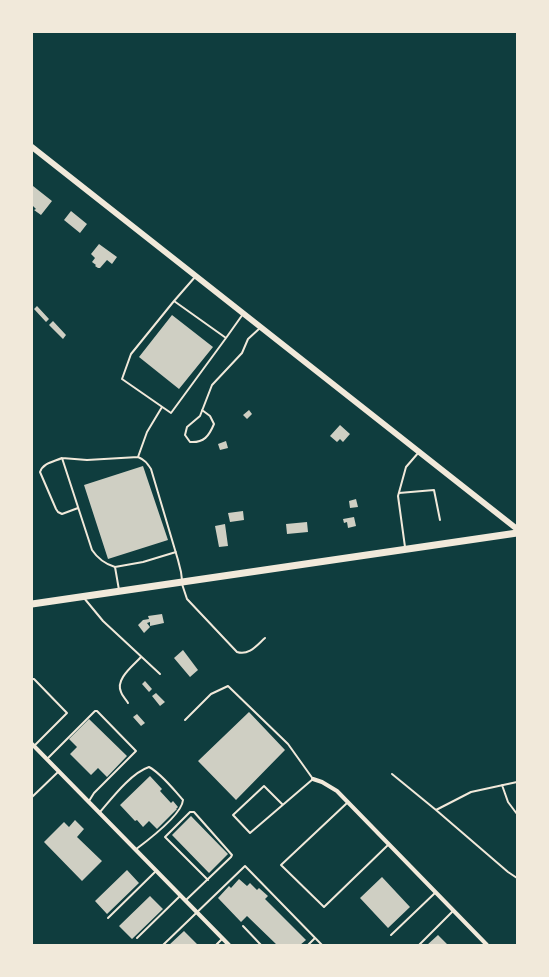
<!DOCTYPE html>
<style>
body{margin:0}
#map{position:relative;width:549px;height:977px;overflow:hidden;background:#0f3d3e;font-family:Quicksand,sans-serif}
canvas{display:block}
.frame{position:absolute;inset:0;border:33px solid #f1e9da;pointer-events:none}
</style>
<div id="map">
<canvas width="549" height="977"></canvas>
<div class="frame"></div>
</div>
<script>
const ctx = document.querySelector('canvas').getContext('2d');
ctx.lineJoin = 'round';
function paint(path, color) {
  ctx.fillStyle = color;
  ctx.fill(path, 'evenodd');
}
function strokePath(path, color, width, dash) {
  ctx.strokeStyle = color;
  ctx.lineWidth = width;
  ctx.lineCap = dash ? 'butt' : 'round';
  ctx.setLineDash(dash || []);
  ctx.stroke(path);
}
paint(new Path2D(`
 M33,186l19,15 -11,14 -7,-5 2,-1 -4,-4 1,-2 -1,-15z
 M71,211l16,13 -7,9 -16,-13z
 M99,244l18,13 -5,7 -5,-4 -7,8h-2l-3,-2 1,-1 -4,-3 3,-4 -4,-4z
 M37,306l12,13 -3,3 -12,-13z
 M172,315l41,32 -34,42 -40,-32z
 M53,321l13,14 -3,4 -14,-14z
 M249,410l3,4 -5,5 -4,-4z
 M340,425l10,9 -7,8 -3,-3 -3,3 -7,-6z
 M226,441l2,7 -8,2 -2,-6z
 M143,466l25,74 -60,19 -24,-74z
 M356,499l2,8 -8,1 -1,-7z
 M243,511l1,9 -14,2 -2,-9z
 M354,517l2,9 -8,2 -1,-6 -3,1 -1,-4z
 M307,522l1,10 -21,2 -1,-10z
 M225,524l3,22 -9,1 -4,-21z
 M162,614l2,9 -14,3v-4l-3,1 3,4 -6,6 -6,-8 5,-5 6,-1 -1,-3z
 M183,650l15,20 -8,7 -16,-19z
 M145,681l7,8 -3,3 -7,-8z
 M156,693l9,9 -5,4 -8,-10z
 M249,712l36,38 -49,50 -38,-39z
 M137,714l8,9 -4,3 -8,-9z
 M89,719l38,37 -20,21 -9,-9 -7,7 -21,-21 7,-7 -8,-8z
 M150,776l12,13 -2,2 11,12 2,-2 5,6 -2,2h1l-20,20 -8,-8 -6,6 -6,-7 -2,1 -15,-16z
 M191,816l37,38 -19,19 -37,-38z
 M75,820l9,9 -7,8 25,24 -20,20 -38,-39 20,-20 5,5z
 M127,870l12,13 -32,31 -12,-13z
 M382,877l28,30 -22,21 -28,-30z
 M239,879l8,7 3,-3 7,7 2,-2 9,8 -3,3 41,41 -6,5h-23l-30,-29 -6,6 -23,-24 11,-12 2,2z
 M150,896l13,13 -31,30 -13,-13z
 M184,931l13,13 -1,1h-27z
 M438,935l10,10h-21z`), '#cfcfc3');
strokePath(new Path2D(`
 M195,277l-21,24 52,37 17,-24
 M174,301l-43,53 -9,25 49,34 55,-75
 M202,410l8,6 4,8c-5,12 -10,19 -24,18l-5,-7 2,-8 13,-11 12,-31 30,-32 6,-14 12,-11
 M138,457l9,-25 15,-25
 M62,458l25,2 51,-3c7,3 9,6 13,12l27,91 3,12 1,8
 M399,493l35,-3 6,30
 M78,508l-16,6 -4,-2 -2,-3 -16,-37c3,-9 13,-10 22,-14l30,92c6,9 13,14 23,17l4,23
 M405,547l-7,-51 8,-29 13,-15
 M115,567l28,-5 33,-10
 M182,584l5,15 50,53c12,4 20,-7 28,-14
 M84,598l19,23 57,53
 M32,679h2l33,34 -32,32
 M128,703c-2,-4 -6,-7 -7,-11 -6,-13 12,-26 20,-35
 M185,720l26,-26 17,-8 60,58 25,35 -63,54 -17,-18 31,-29 18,18
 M47,759l48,-48h2l39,40 -42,42 -5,8
 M392,774l44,36
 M517,782l-46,10 -35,18 72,62 9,6
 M502,785l6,17 9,12
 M32,797l26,-25
 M347,803l-66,62 43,42 64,-62
 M100,812c12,-14 31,-39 49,-45 13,7 24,22 34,33 -1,15 -36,41 -48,50
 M186,900l45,-43 1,-2 -38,-43h-4l-25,25 43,43
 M108,918l48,-47
 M243,926l18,19
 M391,935l45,-43
 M137,938l43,-42
 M163,945l82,-79 77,79
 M216,945l6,-6
 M308,945l7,-7
 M419,945l34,-34`), '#f1e9da', 2);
strokePath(new Path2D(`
 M32,744l197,201
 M313,779l9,3 15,9 150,154`), '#f1e9da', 4);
strokePath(new Path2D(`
 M32,147l485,382`), '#f1e9da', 6);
strokePath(new Path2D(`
 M32,604l485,-71`), '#f1e9da', 7);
</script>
